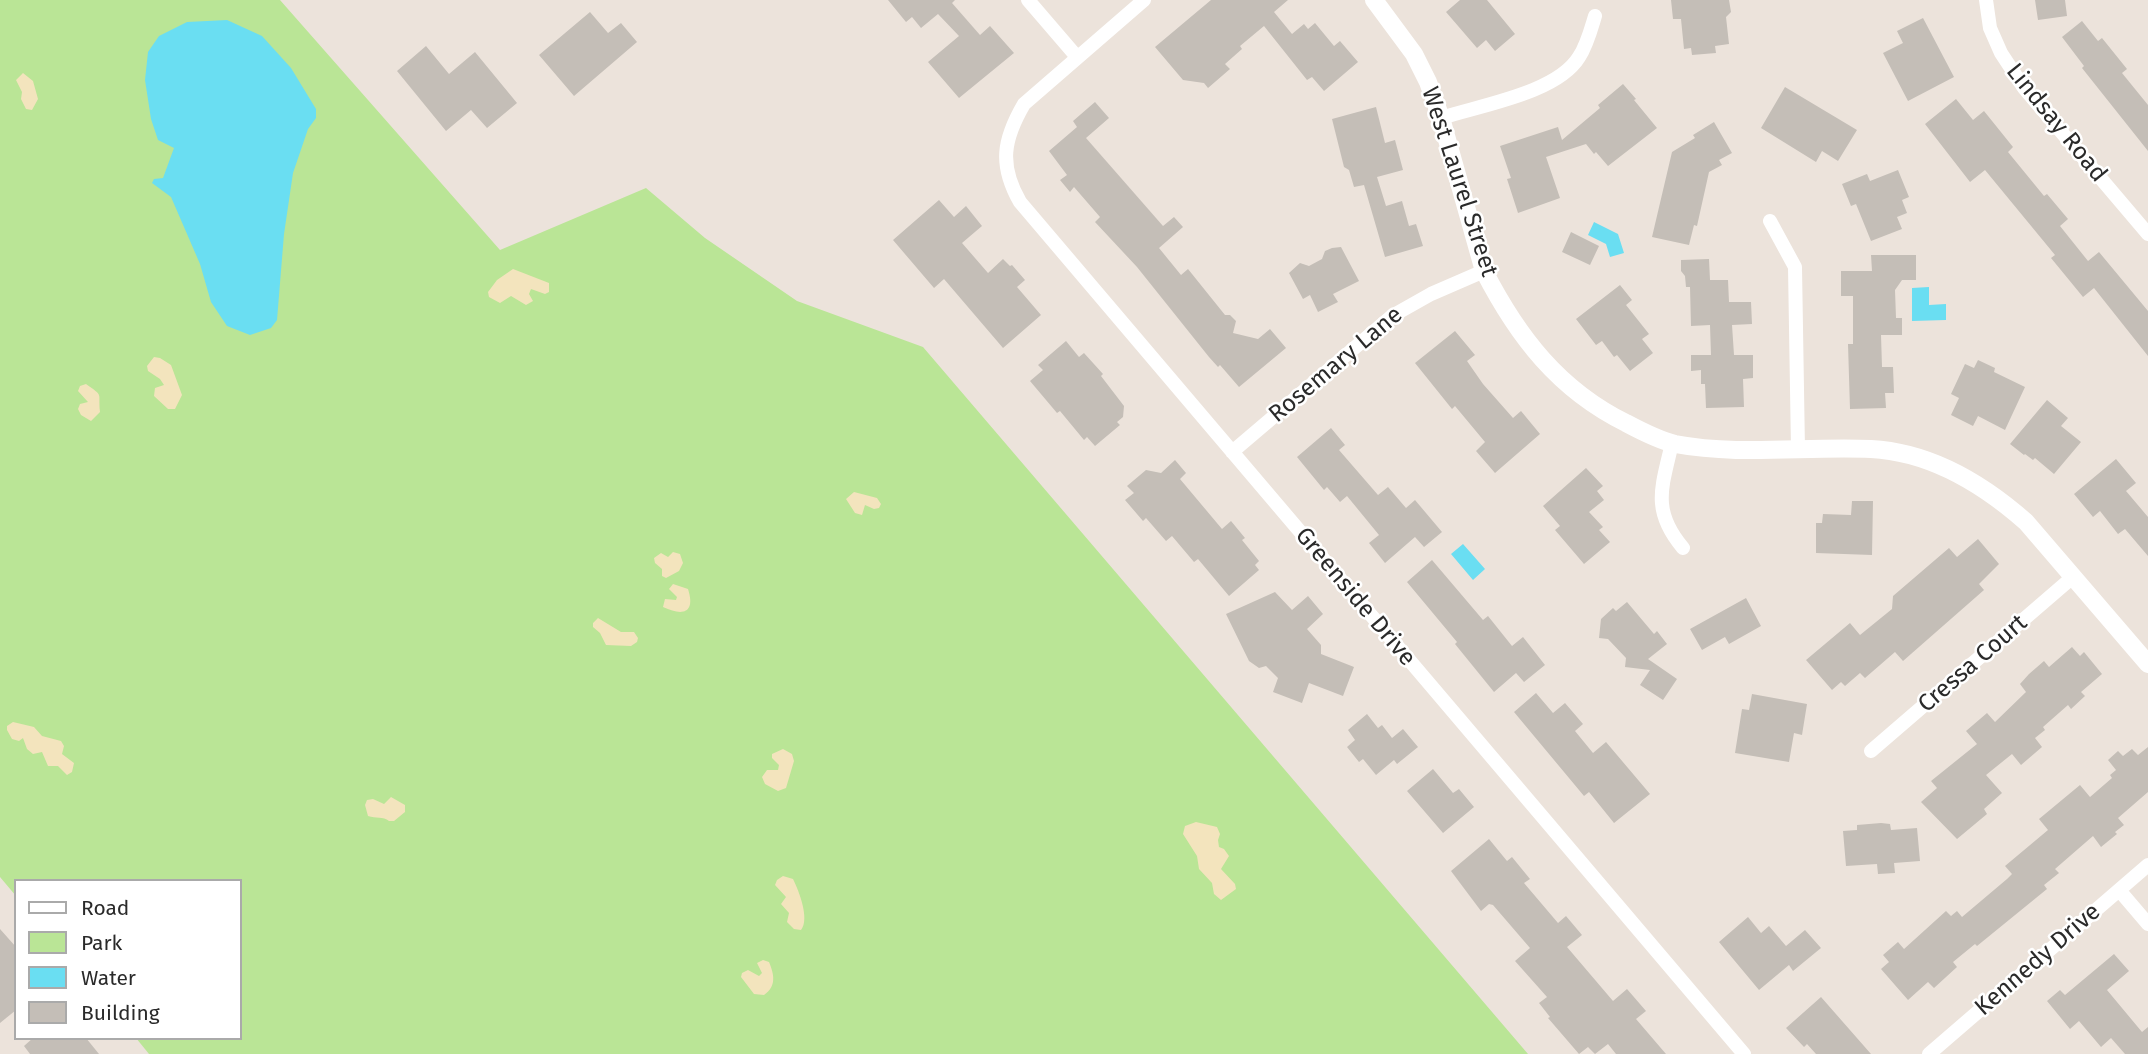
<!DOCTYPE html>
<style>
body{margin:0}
#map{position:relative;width:2148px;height:1054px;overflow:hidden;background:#ece3db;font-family:"Fira Sans",sans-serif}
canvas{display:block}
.legend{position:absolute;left:14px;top:879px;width:228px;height:161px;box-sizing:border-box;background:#fff;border:2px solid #aaa;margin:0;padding:9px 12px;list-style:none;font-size:21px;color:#2a2a2a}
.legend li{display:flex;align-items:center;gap:14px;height:35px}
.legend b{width:35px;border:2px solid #aaa}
</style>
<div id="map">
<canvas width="2148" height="1054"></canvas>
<ul class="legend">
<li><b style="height:9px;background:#fff"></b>Road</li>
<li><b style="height:19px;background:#bae596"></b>Park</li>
<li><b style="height:19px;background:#6adef2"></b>Water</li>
<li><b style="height:19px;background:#c4beb7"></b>Building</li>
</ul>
</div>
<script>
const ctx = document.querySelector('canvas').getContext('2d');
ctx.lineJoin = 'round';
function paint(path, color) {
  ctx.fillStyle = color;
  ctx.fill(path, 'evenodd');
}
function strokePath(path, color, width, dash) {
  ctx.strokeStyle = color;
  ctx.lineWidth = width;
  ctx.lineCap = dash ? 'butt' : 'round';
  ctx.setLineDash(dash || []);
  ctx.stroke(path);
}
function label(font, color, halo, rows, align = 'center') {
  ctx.font = font + ' "Fira Sans",sans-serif';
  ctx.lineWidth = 5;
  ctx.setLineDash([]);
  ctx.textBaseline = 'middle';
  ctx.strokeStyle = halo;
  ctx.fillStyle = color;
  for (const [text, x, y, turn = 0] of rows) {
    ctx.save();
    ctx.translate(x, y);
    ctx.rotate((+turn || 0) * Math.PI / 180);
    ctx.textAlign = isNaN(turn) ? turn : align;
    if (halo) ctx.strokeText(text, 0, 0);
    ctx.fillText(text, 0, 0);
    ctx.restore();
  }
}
paint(new Path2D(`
 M0,0h280l220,250 146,-62 59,50 92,63 126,46 605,707h-1379l-13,-16h104v-157h-224v15l-16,-19z`), '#bae596');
paint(new Path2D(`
 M23,73l10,8 5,18 -6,11 -6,-1 -5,-10 1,-7 -6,-12z
 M513,269l36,14v9l-4,2 -14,-5 -2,5 4,7 -7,4 -15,-9 -11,7 -11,-6 -1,-5 9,-12z
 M154,357l6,1 11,7 11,30 -7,14h-7l-14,-13 1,-8 9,-3 -4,-6 -12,-8 -1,-5z
 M86,384c18,13 12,7 14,28l-9,9 -10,-6 -3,-6 2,-5 8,-2 -10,-11 2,-5z
 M854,492l23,6 4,6 -2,4 -5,1 -9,-4 -3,10 -7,-2 -9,-14z
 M673,552l7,2 3,9 -4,8 -13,7 -4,-2v-7l-7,-6 -1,-5 7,-5 7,4z
 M673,584l15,5c8,25 -6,27 -25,18l2,-8 11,1 1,-3 -8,-8z
 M598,618l23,14h13l4,6 -1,4 -6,4 -25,-1 -6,-12 -7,-6v-4z
 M13,722l21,5 8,9 19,5 3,5 -2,8 12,9 -2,9 -5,3 -9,-9h-10l-6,-14 -9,2 -6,-5 -4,-11 -4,3 -7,-2 -5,-9v-4z
 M783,749l9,5 2,7 -8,27 -8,3 -13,-7 -3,-7 5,-7h11l1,-5 -7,-7v-4z
 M391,797l14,8v7l-11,9h-5c-6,-5 -13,-2 -21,-5l-3,-11 2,-5 6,-1 11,5z
 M1196,822l21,5 3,7 -2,6 1,7 5,2 5,7 -8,13 14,15 1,5 -15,11 -7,-6 -2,-11 -13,-14 -2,-13 -14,-22 2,-8z
 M783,876l10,3c6,12 17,40 8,51l-7,-1 -7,-7 2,-9 -8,-9 5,-7 -11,-12 2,-5z
 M763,960l6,2c5,12 8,24 -5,33l-10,-1 -13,-17 1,-4 6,-3 11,6 3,-3 -5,-10z`), '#f3e4bd');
paint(new Path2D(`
 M227,20l35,16 29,32 25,41v9l-8,11 -15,44 -9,61 -7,86 -6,8 -21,7 -23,-9 -16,-24 -11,-38 -29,-67 -19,-14 2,-4 9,-1 11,-30 -16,-8 -7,-21 -6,-39 3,-28 11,-16 28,-14z
 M1594,222l24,12 6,19 -14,4 -4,-13 -18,-9z
 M1929,287v18l17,-1v16l-34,1v-33z
 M1463,544l22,25 -12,11 -22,-26z`), '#6adef2');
paint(new Path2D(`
 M888,0h67l-3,3 28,32 10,-9 24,27 -55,45 -31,-36 31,-26 -21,-22 -17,14 -9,-11 -6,5z
 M1211,0h77l-14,12 18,22 12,-10 4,5 7,-6 19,23 6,-5 18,21 -34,29 -12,-14 -5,3 -43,-54 -24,20 2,3 -17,15 5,5 -22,19 -4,-5 -21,-3 -28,-33z
 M1460,0h27l28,34 -20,17 -9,-11 -9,8 -31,-36z
 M1671,0h58l2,12 -5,5 3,27 -14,2 1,7 -24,2 -1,-7 -7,1 -3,-30h-8z
 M2035,0h30l2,16 -29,4z
 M590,12l18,21 13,-10 16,19 -63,54 -35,-41z
 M1923,18l31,59 -46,24 -25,-48 20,-10 -6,-12z
 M2082,21l16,20 4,-3 25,31 -5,4 26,32v46l-66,-83 2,-2 -22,-29z
 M426,46l23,28 26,-22 42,51 -30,25 -16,-18 -25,21 -49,-60z
 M1623,84l13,15 -2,1 23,28 -49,38 -12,-14 -2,2 -8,-10 -40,13 14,41 -42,15 -11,-34 4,-1 -11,-32 58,-19 4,13 38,-32 -2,-3z
 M1785,87l72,43 -19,31 -16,-10 -6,11 -55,-34z
 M1956,99l17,21 11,-9 29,36 -5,5 36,44 3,-2 21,25 -8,7 28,35 11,-9 49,59v45l-54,-68 -11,9 -32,-39 4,-3 -70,-85 -15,12 -45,-58z
 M1095,102l14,16 -23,20 77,88 11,-9 9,10 -24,21 22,27 7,-6 37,46h5l6,6 -3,12 25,6 12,-10 16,19 -47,39 -19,-22 -2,2 -9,-10 -72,-90 -42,-45 5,-5 -26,-30 -4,5 -10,-12 7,-5 -18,-24 28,-24 -4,-6z
 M1376,107l9,36 10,-3 8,30 -26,7 9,29 16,-5 7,25 7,-2 7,22 -38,11 -21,-72 -10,2 -5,-17 -5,-3 -12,-48z
 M1714,122l18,31 -13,7 3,5 -13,7 -12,54 -3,-1 -5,20 -37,-8 20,-85 23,-14 -2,-3z
 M1898,170l11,27 -7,3 5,13 -10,4 5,12 -31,12 -15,-37 -5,2 -9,-22 25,-10 3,7z
 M939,200l15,17 12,-11 16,20 -20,17 26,30 15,-14 7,7 2,-1 13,15 -8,7 24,28 -38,33 -59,-69 -10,9 -41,-48z
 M1571,232l28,14 -9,19 -28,-13z
 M1341,247l18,34 -26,13 5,8 -20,10 -8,-17 -7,4 -14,-26 11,-10 9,3 13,-7 3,-8 7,-3z
 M1871,255h45v25h-14l-7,10 1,28h6v17h-21l1,32h11l1,26h-9l1,15 -36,1 -2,-65h5v-48h-12v-25h31z
 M1709,259l1,21h18l1,22h22l1,22 -20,1 2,30h19v23l-10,1 1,28 -38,1 -1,-24h-4v-14l-10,1v-16h20l-1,-30 -19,1 -1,-39h-4l-1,-11 -4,-5v-11z
 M1620,285l12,15 -6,5 23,29 -7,5 11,14 -23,18 -13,-16 -3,2 -12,-16 -6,4 -20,-26z
 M1455,331l20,24 -8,6 16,23 30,34 8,-7 19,23 -45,39 -19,-22 9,-9 -30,-36 -3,3 -37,-46z
 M1066,341l13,16 5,-4 19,21 -2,2 23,30 -1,11 -6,5 3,3 -25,21 -8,-9 -3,3 -24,-29 -3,2 -27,-32 13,-11 -5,-5z
 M1978,360l17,8 -1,4 31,15 -20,43 -27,-14 -5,10 -22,-11 8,-17 -8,-4 14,-30 9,4z
 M2047,400l21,18 -7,8 20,16 -27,32 -19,-16 -2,2 -8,-6 -1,1 -14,-11z
 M1331,428l14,17 -6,5 39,45 10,-8 18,21 9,-8 27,32 -18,15 -9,-10 -30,26 -16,-20 10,-8 -32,-39 -7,6 -13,-15 -3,3 -27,-33z
 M2116,459l20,24 -10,8 22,26v39l-23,-27 -7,5 -18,-23 -7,6 -19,-23z
 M1175,460l11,13 -6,6 42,50 9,-8 14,17 -3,2 17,21 -4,4 4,5 -30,26 -31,-37 -4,3 -22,-26 -6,5 -20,-23 -3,3 -18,-21 9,-7 -7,-7 19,-16 15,3z
 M1586,468l17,18 -6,5 7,9 -15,12 14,15 -4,3 11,12 -26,22 -29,-34 5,-4 -17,-20z
 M1852,501h21l-1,54 -56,-2v-30h6l1,-9 28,1z
 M1978,539l21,25 -20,20 5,6 -81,71 -8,-9 -30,26 -5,-5 -15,13 -4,-4 -9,8 -26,-30 44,-37 10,12 32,-26 1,-13 56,-48 8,9z
 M1432,560l51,60 5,-4 24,30 11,-9 22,28 -21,17 -8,-9 -22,19 -39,-48 2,-2 -50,-60z
 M1275,592l17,18 16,-14 15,18 -16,15 14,16v9l33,13 -11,29 -34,-13 -7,20 -29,-11 5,-14 -12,-12 -7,2 -10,-7 -23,-47z
 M1746,598l15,28 -32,18 -4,-7 -23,13 -12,-21z
 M1627,602l27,32 3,-3 10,13 -19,15 29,20 -14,21 -23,-15 10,-15 -25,-3 1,-9 -18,-19 -9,-1 2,-19 12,-11 3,3z
 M2072,647l8,9 4,-4 18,22 -21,18 4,4 -14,13 -3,-4 -25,22 2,3 -10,8 7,9 -21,18 -9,-11 -26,21 16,18 -18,16 3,5 -30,25 -36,-37 16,-14 -6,-7 46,-37 -11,-13 21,-18 8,9 31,-30 -6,-8 9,-10 15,-13 5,6z
 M1536,693l17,20 12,-10 18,21 -8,7 18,22 13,-11 44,52 -36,29 -25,-31 -5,4 -70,-84z
 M1752,694l55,10 -5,31 -8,-2 -5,29 -54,-9 7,-44 7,1z
 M1367,714l11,14 4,-3 10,13 11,-9 15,18 -21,17 -3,-4 -18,15 -13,-16 -4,3 -12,-15 8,-7 -7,-10z
 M2148,747v45l-30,26 6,7 -9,7 2,2 -16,13 -8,-11 -38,33 4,4 -15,12 3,4 -70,57 -2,-2 -22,18 4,5 -23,21 -6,-6 -20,18 -27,-31 8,-7 -6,-7 15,-13 6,7 42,-38 5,5 6,-5 5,6 45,-38 5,-5 -7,-8 43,-36 -9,-11 41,-34 10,12 22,-19 -2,-3 6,-5 -8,-10 10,-9 5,5 9,-7 6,6z
 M1433,769l20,24 6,-4 15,18 -31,26 -36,-42z
 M1881,823l9,1 1,6 26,-2 3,33 -26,2 1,10 -17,1 -1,-10 -31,2 -3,-35 14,-1v-5z
 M1489,839l18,22 5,-4 18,22 -6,4 34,40 8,-7 16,19 -15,12 46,54 14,-12 19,22 -10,8 30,35h-50l-8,-10 -13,10 -7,-7 -9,7 -31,-36 2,-1 -11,-14 8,-6 -32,-36 15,-13 -37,-43 -4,-1 -8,7 -30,-40z
 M1748,917l13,16 8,-7 17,20 19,-16 16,18 -28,23 -4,-6 -30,25 -40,-48z
 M0,929l16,18v63l-16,13z
 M2114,954l15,17 -22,19 35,42 6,-5v27h-23l-14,-16 -10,9 -22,-26 -9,8 -23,-28 13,-11 5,5z
 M1821,997l50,57h-55l-9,-10 -3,3 -18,-19z
 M33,1038h53l13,16h-69l-6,-8z`), '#c4beb7');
strokePath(new Path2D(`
 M1028,0l49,57
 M1144,0l-120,104c-21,36 -25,61 -4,98l724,852
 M1986,0l4,28 11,25 23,35 124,146
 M1441,118c40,-13 116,-25 138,-61 8,-12 12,-28 16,-41
 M1770,221l25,46 3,183
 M1672,443c-10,44 -21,67 11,105
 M1232,452l160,-136 39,-22 53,-23
 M1871,751l203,-175
 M2119,890l29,34
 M1929,1054l219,-189`), '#fff', 14);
strokePath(new Path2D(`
 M1374,0l40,54 14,28 13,36 43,153c34,66 75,119 142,152 15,8 32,17 49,21 64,12 131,2 196,5 59,3 112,35 155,73l122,142`), '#fff', 18);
label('24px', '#2a2a2a', '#fff', [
 ["Lindsay Road",2056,123,51],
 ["West Laurel Street",1459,182,72],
 ["Rosemary Lane",1336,365,-40],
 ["Greenside Drive",1355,597,50],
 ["Cressa Court",1973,664,-41],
 ["Kennedy Drive",2038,960,-41]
]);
</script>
